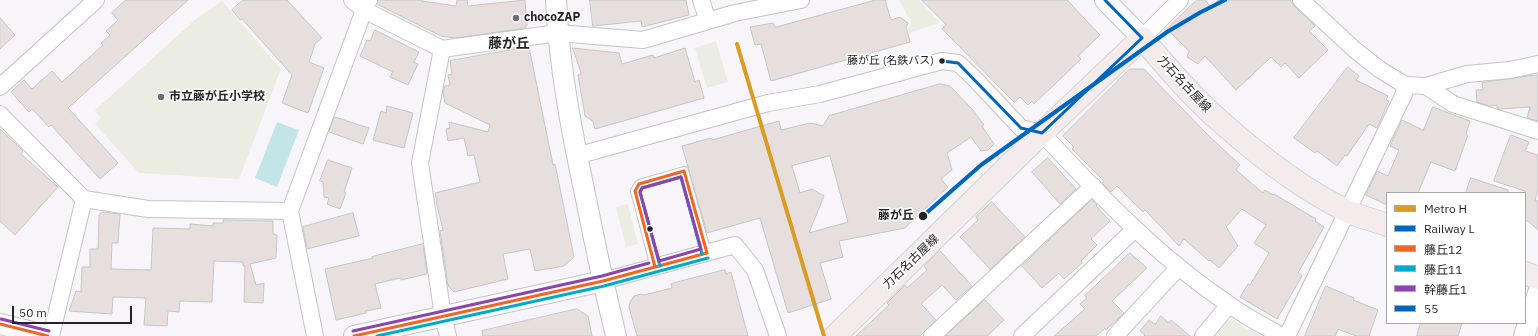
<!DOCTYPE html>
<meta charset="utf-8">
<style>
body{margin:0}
#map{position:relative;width:1538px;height:336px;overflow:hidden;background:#f7f5fa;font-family:"IBM Plex Sans","Noto Sans JP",sans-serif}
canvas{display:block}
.legend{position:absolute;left:1386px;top:192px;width:140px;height:132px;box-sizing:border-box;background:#fff;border:1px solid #a8a7a9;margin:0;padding:5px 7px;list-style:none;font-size:12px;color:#252327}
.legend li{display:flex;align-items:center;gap:8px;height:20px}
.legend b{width:20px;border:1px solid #a8a7a9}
.scale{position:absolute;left:12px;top:306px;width:120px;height:18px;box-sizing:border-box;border:2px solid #252327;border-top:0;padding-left:5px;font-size:12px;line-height:14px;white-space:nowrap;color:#252327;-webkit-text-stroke:3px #fff;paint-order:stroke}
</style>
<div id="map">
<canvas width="1538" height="336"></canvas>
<ul class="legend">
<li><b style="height:5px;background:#da9c24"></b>Metro H</li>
<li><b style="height:5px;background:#0067c0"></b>Railway L</li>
<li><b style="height:5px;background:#f26522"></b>藤丘12</li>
<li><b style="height:5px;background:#00a9ce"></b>藤丘11</li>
<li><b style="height:5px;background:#8e44ad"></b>幹藤丘1</li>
<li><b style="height:5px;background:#0065bd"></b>55</li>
</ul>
<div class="scale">50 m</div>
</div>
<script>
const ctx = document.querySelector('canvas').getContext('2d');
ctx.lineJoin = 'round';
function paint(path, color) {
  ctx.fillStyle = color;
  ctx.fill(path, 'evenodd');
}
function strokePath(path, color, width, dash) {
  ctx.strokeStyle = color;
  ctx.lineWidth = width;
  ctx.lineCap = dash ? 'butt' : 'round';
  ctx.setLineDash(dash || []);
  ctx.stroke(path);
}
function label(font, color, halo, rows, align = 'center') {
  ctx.font = font + ' "IBM Plex Sans","Noto Sans JP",sans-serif';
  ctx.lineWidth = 3;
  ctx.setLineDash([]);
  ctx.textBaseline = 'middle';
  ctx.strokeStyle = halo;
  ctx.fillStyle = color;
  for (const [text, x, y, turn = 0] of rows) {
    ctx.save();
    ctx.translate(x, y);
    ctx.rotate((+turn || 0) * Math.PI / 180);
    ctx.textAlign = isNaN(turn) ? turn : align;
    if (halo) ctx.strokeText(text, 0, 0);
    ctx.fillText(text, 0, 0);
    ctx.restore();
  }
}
paint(new Path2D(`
 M899,0h20l21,23 -32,10 3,-11z
 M222,1l59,68 -42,110 -100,-6 -44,-49 6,-6 -6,-8 101,-91z
 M716,41l12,41 -21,6 -12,-40z
 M628,204l10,40 -12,3 -10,-40z
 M1234,320l9,7 20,9h-48l13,-15z`), '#ebece2');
paint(new Path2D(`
 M277,122l22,8 -22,57 -22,-9z`), '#c4e5e8');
const building = new Path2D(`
 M126,0h62l-120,108 50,55 -18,16 -49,-54 -2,2 -17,-18 -3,3 -18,-20 13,-12 8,9 20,-18 10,11 41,-37 -2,-2 9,-8 -4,-4 12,-11 -6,-7z
 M243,0h44l35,38 -7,6 -6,18 15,6 -16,45 -26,-10 10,-28 -50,-56 -2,1 -8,-10z
 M378,0h45l-1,1 34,5 1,-6h10l1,6 57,-6 2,26h-2l1,2 -71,10 -14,-2 -64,-32z
 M590,0h96l3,15 -47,12 -1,-6 -48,5z
 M876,0h9l6,20 9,-3 8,6 -2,4 4,15 -139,39 -10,-37 -6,1 -5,-18 23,-4 2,4z
 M922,0h145l33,35 -22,21 3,3 -47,45 -2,-3 -4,4 -8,-8 -6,5 -72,-73 4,-4z
 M1197,0h8l6,7 7,-7h72l5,7 20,19 -6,5 19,19 -29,28 -14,-15 -4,4 -10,-10 -35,33 -31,-34 -7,8 -11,-7 2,-6 -22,-22z
 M0,18l15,17 -15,14z
 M375,30l44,22 -5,10 4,2 -10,21 -18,-8 3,-5 -33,-16 7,-16 3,1z
 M529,47l24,118 2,-1 19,93 -10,9 -29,5 -5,-22 -27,5 5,25 -54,13 -6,-6 -8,-55 3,-1 -7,-29h1l-2,-8 45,-11 -6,-27 -6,1 -4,-18 -16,3 -2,-12 4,-1 -1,-6 39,10 2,-7 -45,-22 -2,-11 2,-6 5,-1 -2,-10 4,-1 -2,-13z
 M573,48l46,5 3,11 31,-9 1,3 31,-10 10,34 4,-2 5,18 -109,31 -2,-8 -8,-5 -7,-41 3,-1z
 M1348,67l11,9 -3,4 32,16 -2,4 3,1 -12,27 -8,-4 -22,32 -2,-1 -8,11 -20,-15 -2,2 -21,-15z
 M1130,69h14l64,66 32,30 -4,5 27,23 2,-3 8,5 1,-1 42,25 -1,2 9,6 -26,46 4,3 -25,43 -37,-22 8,-13 2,1 19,-32 -15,-10 12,-18 -24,-16 -16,18 12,19 -19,22 -9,-8 -1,1 -25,-22 -5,7 -34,-36 -2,2 -26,-26 -6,6 -9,-9 2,-2 -32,-32 2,-2 -11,-11z
 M1538,75v46l-11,-3 3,-11 -29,2 -4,-1v-3l-7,1 -13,-4 -1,-12h7l-1,-7z
 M940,84l10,2 22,23 12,16 -2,1 12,18 -6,6 -7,1 -10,-14 -24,16 5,17 -11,9 7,8 -43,41 -66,13 4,16 -23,6 11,36 -43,14 -28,-95 -53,15 -25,-87 29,-8 1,2 67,-19 2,9 29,-7 13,3 6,-10zM830,156l18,66 -39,11 15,-37 -12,-7 -12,4 -8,-27z
 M387,106l26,7 -9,35 -31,-8 8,-29 5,2z
 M1433,107l37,14 -4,13 2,1 -13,36 -24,-9 -13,31h-31v12l-21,-10 11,-24 11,5 11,-26 -9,-4 12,-26 21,10z
 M335,117l34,11 -6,16 -34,-12z
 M0,129l23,22 -2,3 37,33 -43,48 -15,-14z
 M1511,135l18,7 -4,9 13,4v35l-3,10 3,1v29l-10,-9h-3v-30l-31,-10z
 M1048,158l28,31 -16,15 -28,-32z
 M328,160l24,8 -8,24 2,1 -6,16 -13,-5 2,-6 -5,-1 -1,-15 -3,-1z
 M1471,178l37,12v3h-42z
 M1092,200l5,5 -1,1 14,15 -19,18 6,6 -16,16 1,2 -18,16 -5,-6 -17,15 -20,-22z
 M992,202l33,35 -35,32 -30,-32 18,-17 -2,-3z
 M103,212l17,2 -2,29h-6l-1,26 40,1 2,-42 37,1v-5l23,2v-3h10v-3l50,1v13l4,1 -1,23 -26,6 6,21 8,-2 -1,20 -19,-1 1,-36h-2v-4l-29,-1 -2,41 -32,-1 -1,11 -11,-1 -1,15 -23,-1 2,-27 -33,-1 -1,17 -43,-3 7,-20 5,1 1,-25h8v-18h8l1,-34z
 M353,213l6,23 -52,13 -4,-22z
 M423,244l4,30 -26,6 -1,-2 -25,6 6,24 -15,3v2l-30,7 -11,-51 48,-11 -1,-1z
 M940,251l32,35 -16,14 -14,-15 -21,19 15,16 -16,16h-64l33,-31 -2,-2 18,-18 2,3 20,-18 -3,-4z
 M1130,253l17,15 -35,33 12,12 -18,17 -1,-2 -9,8h-42l31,-27 -5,-5 7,-6 -2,-2z
 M725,270l1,4 5,-2 17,64h-111l-8,-29 1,-5 4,-6 7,-2 3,1 28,-7 -1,-4z
 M1326,286l28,12 -1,2 25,10 -9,26h-13l-18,-7 -3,7h-30z
 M985,300l19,20 -17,16h-41z
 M577,309l11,7 4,20h-109l-1,-5z
 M1161,316l8,7 2,-3 19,16h-46l1,-1 -5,-4 9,-11 6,4z
 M1421,323h41l-4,13h-41z`);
paint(building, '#e7dfde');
strokePath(building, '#c7c5c6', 1);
const service = new Path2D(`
 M655,267l-20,-76 4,-7 45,-13 23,82`);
const minor = new Path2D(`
 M352,0l12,10 78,39 116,-16 85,7 92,-27 66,-13
 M701,0l7,21
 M1301,0l54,50 24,19 26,16 21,1 41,-12 43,-4 28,-6
 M1142,38l38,-38
 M442,49l-22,114 23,153 5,20
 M1426,86l27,18 85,27
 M0,87l96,-87
 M0,114l84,85 64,10 142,2
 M576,156l192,-53 52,-9 122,-33 16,2 17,16 46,49 21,5c57,62 117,125 188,172 16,12 34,21 52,31
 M603,281l132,-36 20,25 23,66
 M51,336l33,-137
 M315,336l-25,-125 74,-201 5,-10
 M932,336l161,-150
 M1022,336l113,-107
 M1115,336l64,-69
 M1203,336l26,-31
 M1287,336l117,-242 1,-9`);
const tertiary = new Path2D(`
 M556,0c3,67 16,133 30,199 9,46 19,92 30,137
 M1105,0l37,38
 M0,324l48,12
 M354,336l249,-55
 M1524,336l14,-43`);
const primary = new Path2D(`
 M1525,273l13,5
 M835,336l207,-203 100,-95c25,29 50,59 79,84 37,33 81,67 126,89 12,6 27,9 40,14`);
strokePath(service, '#c5c3c7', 10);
strokePath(minor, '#c5c3c7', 18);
strokePath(tertiary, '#c5c3c7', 22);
strokePath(primary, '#d4d3d6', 24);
strokePath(service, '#fefefe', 8);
strokePath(minor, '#fefefe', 16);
strokePath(tertiary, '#fefefe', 20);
strokePath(primary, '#f4ecec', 22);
strokePath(new Path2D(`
 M655,267l-20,-76 4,-7 45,-13 23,82
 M0,324l48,12
 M354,336l249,-55 104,-28`), '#f26522', 3);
strokePath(new Path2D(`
 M660,266l-20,-74 2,-4 39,-11 21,77
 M377,336l227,-50 104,-28`), '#00a9ce', 3);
strokePath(new Path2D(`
 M681,177l20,72 -42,12 -19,-69 2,-4z
 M1,319l48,12
 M353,331l249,-55 47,-13`), '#8e44ad', 3);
strokePath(new Path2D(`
 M942,61l16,2 63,65 21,5 100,-95 -37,-38`), '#0065bd', 3);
strokePath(new Path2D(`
 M923,216l58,-51 186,-133 34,-20 24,-12`), '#0067c0', 4);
strokePath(new Path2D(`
 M737,44l87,292`), '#da9c24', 4);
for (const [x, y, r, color] of [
 [516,18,4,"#6e6c71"],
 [942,61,3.5,"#252327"],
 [161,97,4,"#6e6c71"],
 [923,216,5,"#252327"],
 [650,229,3.5,"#252327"]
]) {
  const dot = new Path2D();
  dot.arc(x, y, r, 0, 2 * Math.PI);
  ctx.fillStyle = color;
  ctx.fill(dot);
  strokePath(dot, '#fff', 1.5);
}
label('11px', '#252327', '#fff', [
 ["藤が丘 (名鉄バス)",934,61]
], 'right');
label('bold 12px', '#252327', '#fff', [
 ["chocoZAP",524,18],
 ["市立藤が丘小学校",169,97]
], 'left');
label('12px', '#252327', '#fff', [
 ["力石名古屋線",1184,84,47],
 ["力石名古屋線",911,262,-44]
]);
label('bold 12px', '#252327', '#fff', [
 ["藤が丘",914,216]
], 'right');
label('bold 14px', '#252327', '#fff', [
 ["藤が丘",509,44]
]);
</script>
